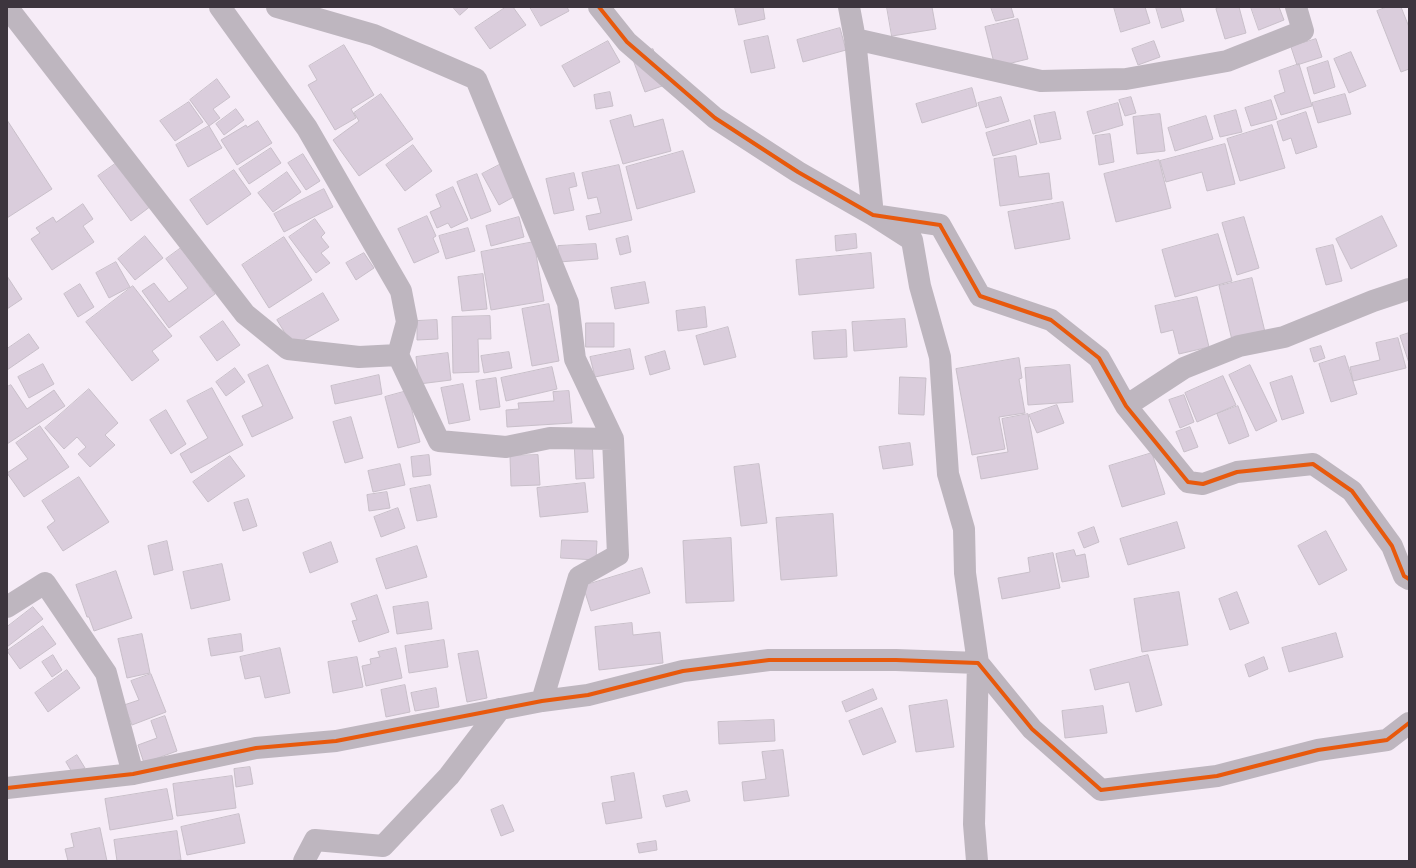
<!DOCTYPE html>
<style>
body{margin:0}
#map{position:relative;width:1416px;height:868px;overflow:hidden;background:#f6ecf7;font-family:Figtree,sans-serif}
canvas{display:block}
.frame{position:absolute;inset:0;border:8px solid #3d353e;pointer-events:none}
</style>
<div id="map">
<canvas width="1416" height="868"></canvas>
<div class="frame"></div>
</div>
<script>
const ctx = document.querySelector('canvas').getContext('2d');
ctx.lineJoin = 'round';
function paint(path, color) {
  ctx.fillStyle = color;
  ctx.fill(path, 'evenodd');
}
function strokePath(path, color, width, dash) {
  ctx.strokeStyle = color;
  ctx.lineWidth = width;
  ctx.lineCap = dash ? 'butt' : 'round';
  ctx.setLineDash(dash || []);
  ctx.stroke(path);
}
const building = new Path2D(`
 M453,7h16l-9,8z
 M506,7h7l13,18 -36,24 -15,-21z
 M530,7h37l2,4 -28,15z
 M735,7h28l2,12 -26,6z
 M887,7h45l4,22 -44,7z
 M991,7h20l3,10 -18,4z
 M1114,7h31l5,16 -29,9z
 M1156,7h24l4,14 -22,7z
 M1222,7h17l7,26 -21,6 -9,-30z
 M1251,7h28l5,13 -25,10z
 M1387,7h14l8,20v42l-8,3 -24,-61z
 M1018,19l10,40 -33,8 -10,-40z
 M840,28l6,22 -43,12 -6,-22z
 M768,36l7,32 -24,5 -7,-32z
 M1316,39l6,18 -25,8 -6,-18z
 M608,41l12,21 -46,25 -12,-21z
 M1154,41l6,16 -22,8 -6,-16z
 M344,45l30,50 -23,14 5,9 -21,12 -27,-45 9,-5 -8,-14z
 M653,49l12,36 -20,7 -13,-35z
 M1351,52l15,34 -17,7 -15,-34z
 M1328,61l7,26 -21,7 -7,-26z
 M1299,64l13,42 -31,9 -7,-19 11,-4 -6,-21z
 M217,79l13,18 -17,12 7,9 -11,8 -19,-26z
 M972,88l5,18 -55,17 -6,-19z
 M610,92l3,14 -17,3 -2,-14z
 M381,94l32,45 -54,37 -26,-36 26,-19 -5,-8z
 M1345,94l6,20 -33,9 -6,-20z
 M1001,97l8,24 -23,7 -8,-25z
 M1131,97l5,16 -11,3 -6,-16z
 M1271,100l6,19 -26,7 -6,-18z
 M189,102l14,20 -28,19 -15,-20z
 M1118,103l5,22 -30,9 -6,-22z
 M236,109l8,11 -20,15 -8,-11z
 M1236,110l6,22 -22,5 -6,-21z
 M1055,112l6,27 -21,4 -6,-27z
 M1306,112l11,35 -21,7 -5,-16 -8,3 -6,-19z
 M1160,114l5,37 -28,3 -4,-37z
 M631,115l3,12 29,-8 8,32 -48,13 -13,-43z
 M1206,116l7,23 -38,12 -7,-23z
 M7,120l45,69 -45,29z
 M1030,120l7,24 -44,12 -7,-23z
 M258,121l14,22 -35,22 -16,-25 25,-15 1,2z
 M1272,125l13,43 -45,13 -13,-42z
 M209,126l13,22 -34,19 -12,-22z
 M1110,134l4,28 -15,3 -4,-29z
 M1225,144l10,40 -28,7 -5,-19 -36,10 -6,-21z
 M413,145l19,26 -27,20 -19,-26z
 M271,148l10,15 -32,21 -10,-15z
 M683,151l12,41 -58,17 -11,-42z
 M303,154l17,27 -14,9 -18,-27z
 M1016,156l3,21 30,-4 3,26 -52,7 -6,-47z
 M1159,160l12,48 -55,14 -12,-48z
 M118,162l33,44 -20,15 -33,-45z
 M503,163l16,31 -20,11 -17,-31z
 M619,165l13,55 -43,10 -3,-14 15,-3 -4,-16 -9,2 -6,-26z
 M234,170l17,24 -44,31 -17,-25z
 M287,172l14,20 -28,20 -15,-19z
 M574,173l3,13 -8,2 5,22 -20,4 -8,-35z
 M477,174l14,37 -20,8 -14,-37z
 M453,187l15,33 -17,8 -3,-5 -11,5 -7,-16 11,-5 -5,-12z
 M324,189l9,18 -49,25 -10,-18z
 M1063,202l7,37 -55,10 -7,-37z
 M83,204l10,15 -10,7 11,16 -42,28 -21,-31 9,-6 -4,-5 17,-11 3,5z
 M427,216l9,20 -3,2 6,14 -25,11 -16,-34z
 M1382,216l15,30 -46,23 -15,-30z
 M519,217l5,20 -33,9 -5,-20z
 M1244,217l15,51 -22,7 -15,-52z
 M315,219l10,14 -4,4 8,10 -8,6 9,10 -14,10 -27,-36z
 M468,228l7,23 -29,8 -7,-23z
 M856,234l1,14 -21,3 -1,-15z
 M1218,234l14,47 -57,16 -13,-47z
 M145,236l18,22 -28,22 -17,-21z
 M628,236l3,16 -11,3 -4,-16z
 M284,237l28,43 -43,28 -27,-43z
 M534,242l10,59 -53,9 -10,-58z
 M596,244l2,15 -39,3 -1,-16z
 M1333,245l9,36 -16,4 -10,-36z
 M181,248l34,46 -46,34 -27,-37 12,-8 15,19 19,-14 -22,-29z
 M364,253l10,15 -18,12 -10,-17z
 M871,253l3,35 -75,7 -3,-35z
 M116,262l14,25 -21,11 -13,-25z
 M483,274l4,35 -25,2 -4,-34z
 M7,276l15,23 -15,10z
 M1252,278l13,54 -33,8 -13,-54z
 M645,282l4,21 -34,6 -4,-21z
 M80,284l14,23 -16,10 -14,-23z
 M133,286l39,50 -20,15 7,9 -27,21 -46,-59z
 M323,293l16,27 -46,26 -16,-26z
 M1197,297l12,50 -30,7 -6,-24 -12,3 -6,-27z
 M549,304l10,57 -27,5 -10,-57z
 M705,307l2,20 -29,4 -2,-20z
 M490,316l1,23h-13l1,33 -26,1 -1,-56z
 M905,319l2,28 -53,4 -2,-29z
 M437,320l1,19 -21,1v-19z
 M223,321l17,24 -23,16 -17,-24z
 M586,323h28v24h-28z
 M728,327l8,30 -32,8 -8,-29z
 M846,330l1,27 -33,2 -2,-27z
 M1409,333v30l-9,-27z
 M29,334l10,14 -32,22v-21z
 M1398,338l8,30 -53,13 -3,-14 30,-7 -4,-17z
 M1321,346l4,12 -11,4 -4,-13z
 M630,349l4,20 -39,8 -5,-20z
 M665,351l5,18 -20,6 -5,-18z
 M509,352l3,16 -28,5 -3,-17z
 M448,353l3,27 -32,4 -3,-27z
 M1345,356l12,38 -26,8 -12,-38z
 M1019,358l3,20 -3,1 6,34 -26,4 6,32 -33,6 -16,-86z
 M43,364l11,20 -25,14 -11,-21z
 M268,365l25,53 -41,19 -10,-21 21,-10 -15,-31z
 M1070,365l3,37 -45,3 -3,-37z
 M1250,365l27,56 -21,10 -27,-56z
 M552,367l5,22 -51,12 -5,-23z
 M235,368l10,14 -19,14 -10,-14z
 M379,375l3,19 -47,10 -4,-18z
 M1223,376l13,29 -39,17 -12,-29z
 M1292,376l12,37 -22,7 -12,-37z
 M900,377l26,1 -2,37 -25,-1z
 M496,378l4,29 -20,3 -4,-29z
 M463,384l7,36 -21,4 -8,-36z
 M11,385l16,24 27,-19 11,16 -58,38v-57z
 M212,388l31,57 -52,28 -11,-19 28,-16 -21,-37z
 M89,389l29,34 -13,12 10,10 -25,22 -12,-13 8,-7 -9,-10 -13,12 -19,-21z
 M407,391l13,51 -22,6 -13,-51z
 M569,391l3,32 -65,4 -1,-17 13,-1 -1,-6 36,-2 -1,-9z
 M1184,395l10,27 -14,6 -11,-28z
 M1057,405l7,18 -27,10 -8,-18z
 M1238,406l11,30 -20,8 -12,-30z
 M166,410l20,34 -15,10 -21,-34z
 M1028,414l10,55 -57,10 -4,-22 31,-5 -6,-33z
 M351,417l12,41 -18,5 -12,-41z
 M40,426l29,41 -45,30 -17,-24 21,-14 -12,-16z
 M1190,427l8,20 -14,5 -8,-20z
 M592,440l2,38 -18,1 -2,-38z
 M910,443l3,22 -30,4 -4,-22z
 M1152,453l13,41 -43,13 -13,-41z
 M429,455l2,20 -18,2 -2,-20z
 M538,455l2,30 -29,1 -1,-30z
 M230,456l15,20 -37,26 -15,-20z
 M400,464l5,21 -32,7 -5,-21z
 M759,464l8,59 -26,3 -7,-59z
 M79,477l30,45 -46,29 -16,-24 8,-6 -13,-20z
 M585,483l3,29 -48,5 -3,-29z
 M430,485l7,32 -20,4 -7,-32z
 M387,492l3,16 -21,3 -2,-16z
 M248,499l9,27 -14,5 -9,-28z
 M398,508l7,20 -24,9 -7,-20z
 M833,514l4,62 -56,4 -5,-62z
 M1177,522l8,26 -57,17 -8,-26z
 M1094,527l5,15 -15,6 -6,-15z
 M1326,531l21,39 -28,15 -21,-39z
 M731,538l3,63 -48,2 -3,-62z
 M562,540l35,1 -1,19 -35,-2z
 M167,541l6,29 -19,5 -6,-29z
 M331,542l7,20 -28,11 -7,-20z
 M417,546l10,31 -41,12 -10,-30z
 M1074,550l2,6 9,-2 4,23 -27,5 -6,-28z
 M1053,553l7,35 -58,11 -4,-21 32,-6 -2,-14z
 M222,564l8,36 -39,9 -8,-37z
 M642,568l8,25 -59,18 -8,-25z
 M116,571l16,47 -38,13 -5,-14h-2l-11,-32z
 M1179,592l9,53 -46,7 -8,-53z
 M1237,592l12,31 -19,7 -11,-31z
 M377,595l12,37 -30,10 -7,-21 5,-1 -6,-16z
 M428,602l4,27 -35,5 -4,-27z
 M33,607l10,12 -36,28v-20z
 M632,623l1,12 27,-3 3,31 -64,7 -4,-43z
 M43,626l13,18 -36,25 -13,-18z
 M1336,633l7,24 -54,15 -7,-24z
 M142,634l8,39 -23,5 -9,-39z
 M241,634l2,17 -32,5 -3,-17z
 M444,640l4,27 -39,6 -4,-27z
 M280,648l10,45 -25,5 -5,-22 -15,3 -5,-22z
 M396,648l6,30 -36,8 -4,-20 9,-2 -1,-5 10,-2 -2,-5z
 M478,651l9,47 -20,4 -9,-48z
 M53,655l9,15 -10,7 -10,-15z
 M1148,655l14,50 -26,7 -7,-30 -34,8 -5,-20z
 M357,657l6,30 -30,6 -5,-31z
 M1264,657l4,12 -19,8 -4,-12z
 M67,670l13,18 -32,24 -13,-19z
 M151,674l15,38 -34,13 -8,-20 15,-5 -8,-19z
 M405,685l5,27 -24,5 -5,-27z
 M436,688l3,19 -24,4 -4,-18z
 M873,689l4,10 -31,13 -4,-10z
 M947,700l7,47 -38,5 -7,-46z
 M1103,706l4,27 -42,5 -3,-27z
 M882,708l14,34 -33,13 -14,-34z
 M165,716l12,35 -33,12 -6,-18 19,-7 -6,-17z
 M774,720l1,21 -56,3 -1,-22z
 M783,750l6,46 -45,5 -2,-19 24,-3 -4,-27z
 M77,755l8,13 -12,6 -7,-12z
 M250,767l3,17 -17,3 -2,-18z
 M634,773l8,45 -36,6 -4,-21 13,-2 -4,-24z
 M232,776l4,32 -59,8 -4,-32z
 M167,789l6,30 -63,11 -5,-31z
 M687,791l3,10 -24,6 -3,-11z
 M503,805l11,26 -13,5 -10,-26z
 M239,814l6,29 -58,12 -6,-28z
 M100,828l7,33h-39l-3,-12 9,-2 -3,-13z
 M177,831l4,29 -8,1h-56l-3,-21z
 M656,841l1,9 -18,3 -2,-9z`);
paint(building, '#dacddc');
strokePath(building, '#c8bfc9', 1);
strokePath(new Path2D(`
 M7,7l238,307 43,35 71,8 39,-2
 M220,7l87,121 94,163 6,31 -9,33 41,86 67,6 44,-9 63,1
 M277,7l97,28 102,44 92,224 7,56 38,80 5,116 -39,22 -37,124
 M599,7l28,35 88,76 83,54 75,43 67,10 40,71 71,24 48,38 27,48 62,76 15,2 34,-12 76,-8 39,27 40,55 12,30 5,3
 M849,7l6,32 18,176 39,25 8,46 20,71 8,117 16,55 1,44 13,90 -4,161 3,37
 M855,39l186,42 85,-2 101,-18 76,-30 -7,-24
 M1126,406l58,-38 55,-22 45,-9 89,-36 36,-12
 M7,607l38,-24 61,90 27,101
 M7,788l126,-14 123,-26 80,-7 206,-40 46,-6 95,-24 86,-11h127l82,3 54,66 69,61 116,-14 101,-26 69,-10 22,-17
 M304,861l11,-21 68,6 66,-70 51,-67`), '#beb6bf', 22);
strokePath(new Path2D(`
 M599,7l28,35 88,76 83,54 75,43 67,10 40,71 71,24 48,38 27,48 62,76 15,2 34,-12 76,-8 39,27 40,55 12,30 5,3
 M7,788l126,-14 123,-26 80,-7 206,-40 46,-6 95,-24 86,-11h127l82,3 54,66 69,61 116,-14 101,-26 69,-10 22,-17`), '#e8590c', 4);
</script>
